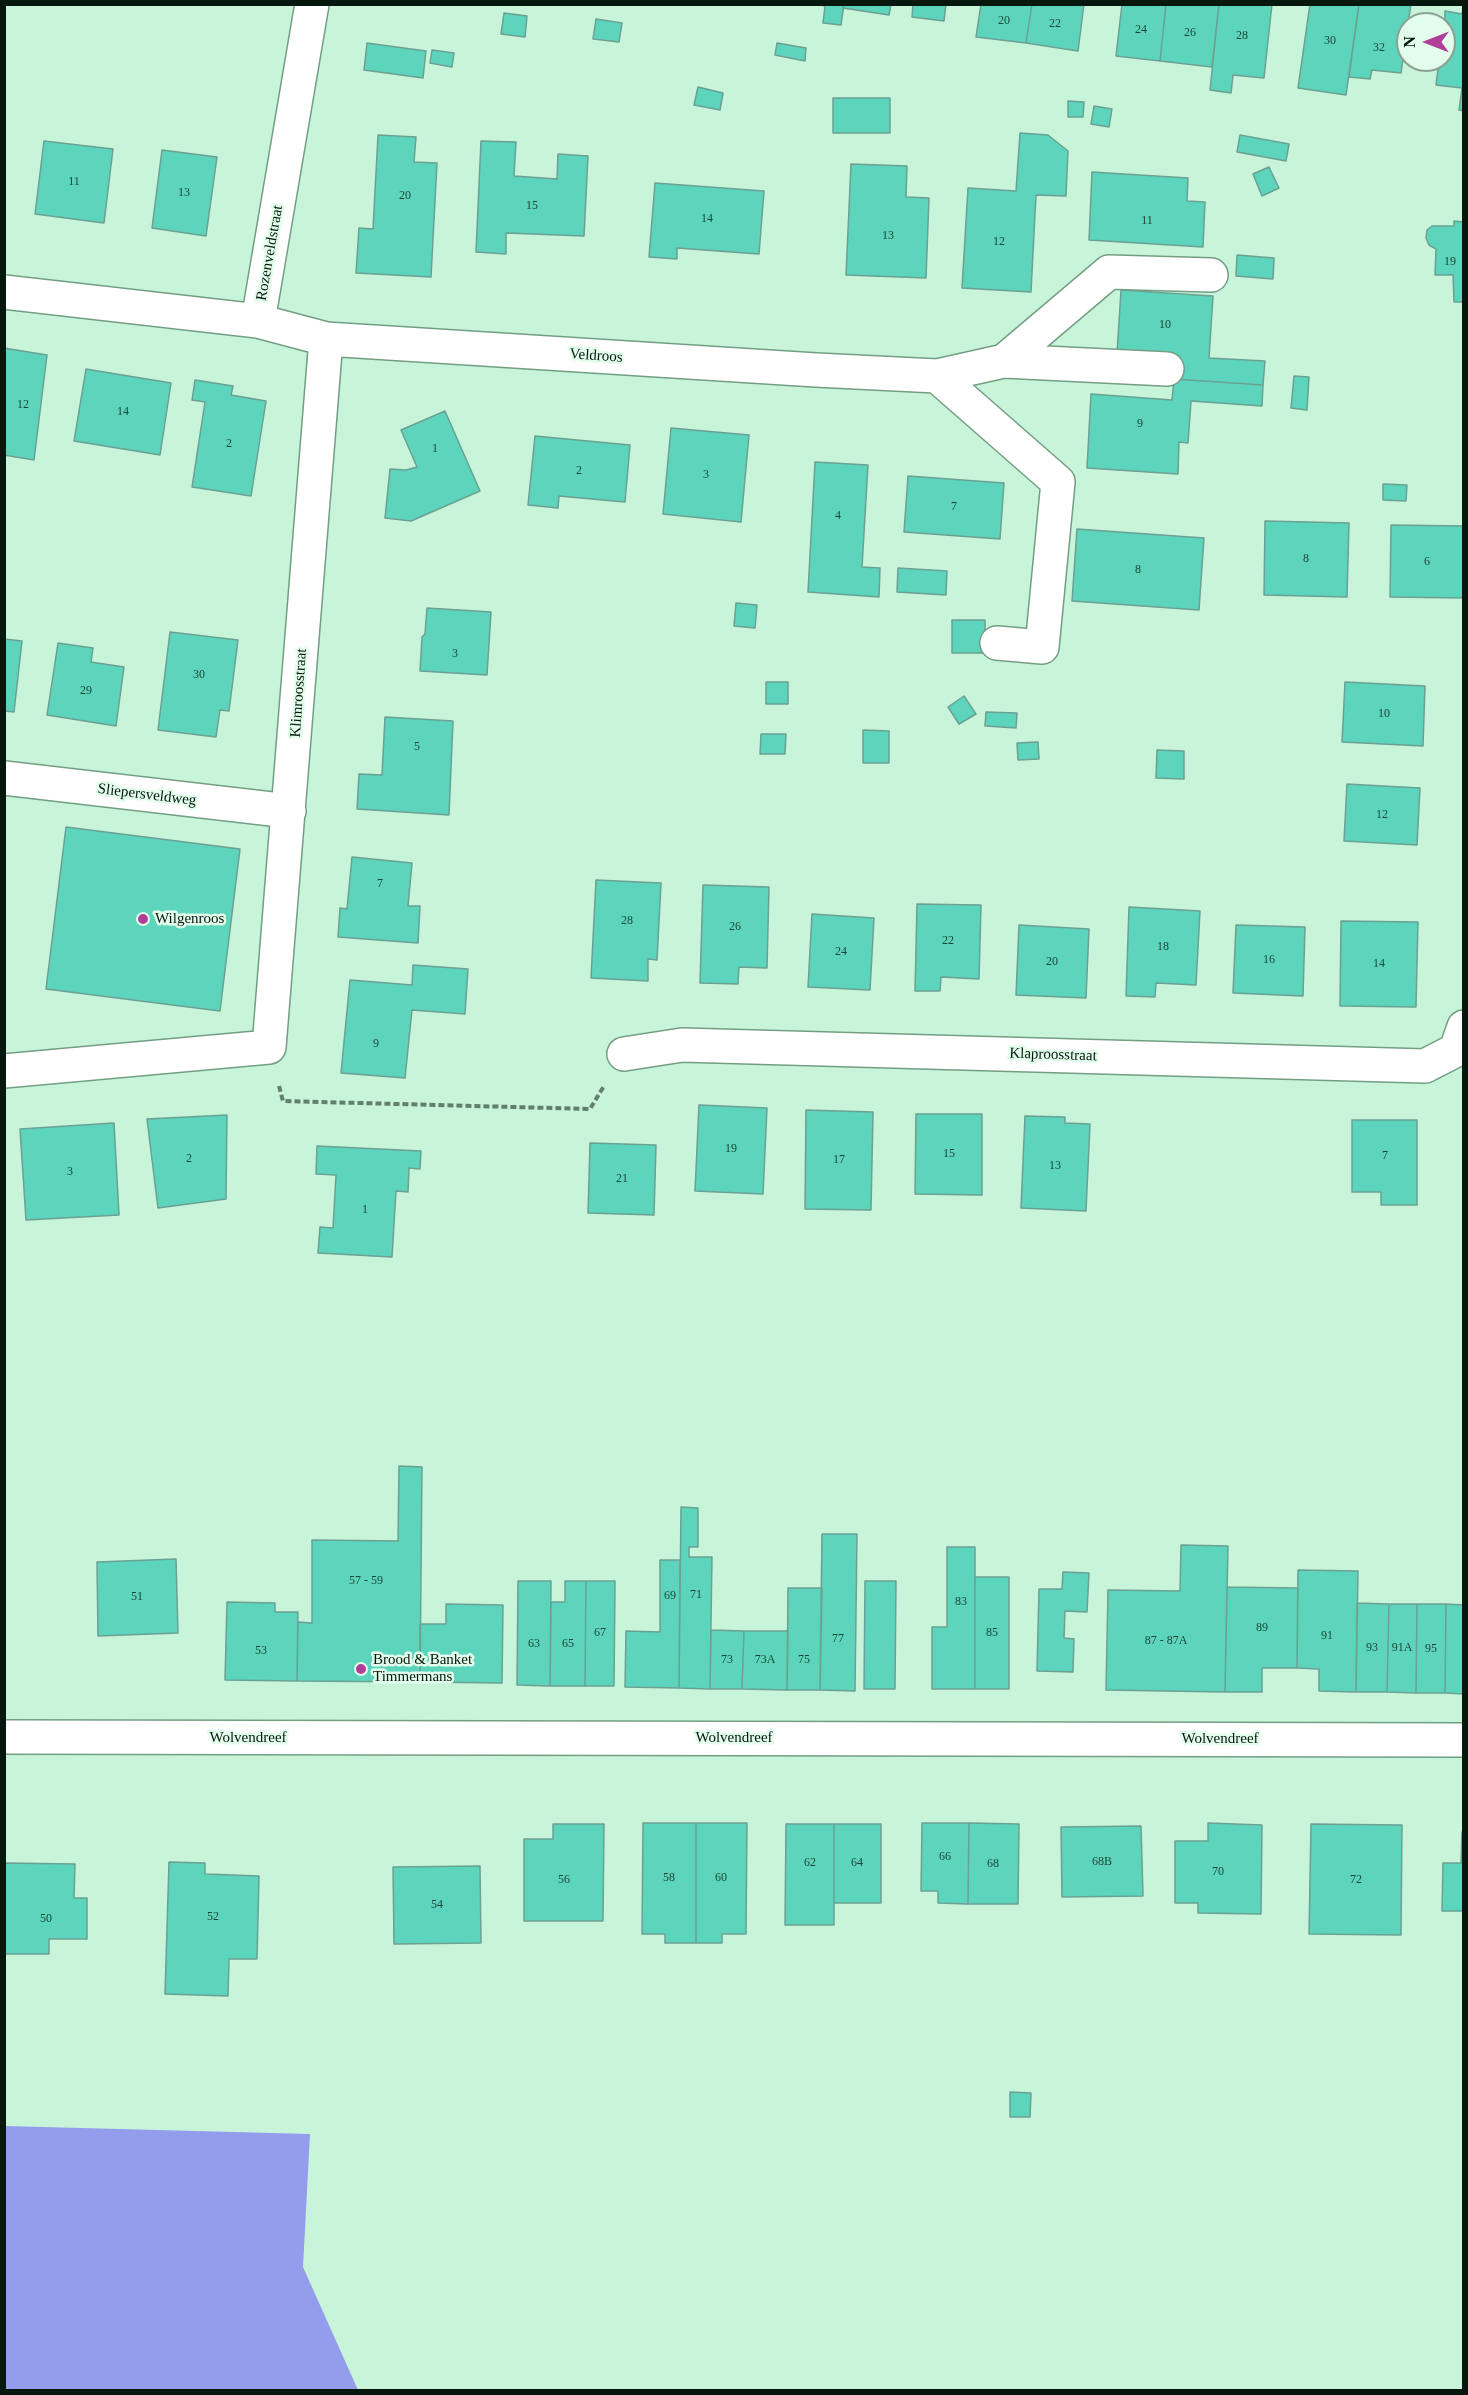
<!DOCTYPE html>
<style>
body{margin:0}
#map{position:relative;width:1468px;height:2395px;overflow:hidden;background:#c8f5d9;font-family:Georgia,serif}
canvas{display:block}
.frame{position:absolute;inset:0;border:6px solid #06170d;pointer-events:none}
.north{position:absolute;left:1396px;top:12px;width:60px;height:60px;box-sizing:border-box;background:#e3fdec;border:2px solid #8ba193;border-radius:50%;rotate:270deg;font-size:16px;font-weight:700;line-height:24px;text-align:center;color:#06170d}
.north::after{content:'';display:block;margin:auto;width:21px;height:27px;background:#b13e98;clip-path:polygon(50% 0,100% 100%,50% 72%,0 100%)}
</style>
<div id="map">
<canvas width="1468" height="2395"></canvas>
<div class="frame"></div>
<div class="north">N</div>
</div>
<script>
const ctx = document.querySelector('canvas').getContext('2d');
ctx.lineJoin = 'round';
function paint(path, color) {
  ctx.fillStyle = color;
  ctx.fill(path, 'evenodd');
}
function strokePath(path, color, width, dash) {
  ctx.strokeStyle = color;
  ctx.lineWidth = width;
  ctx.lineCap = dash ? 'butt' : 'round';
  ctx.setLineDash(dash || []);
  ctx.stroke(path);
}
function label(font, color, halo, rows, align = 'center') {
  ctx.font = font + ' Georgia,serif';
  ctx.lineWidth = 5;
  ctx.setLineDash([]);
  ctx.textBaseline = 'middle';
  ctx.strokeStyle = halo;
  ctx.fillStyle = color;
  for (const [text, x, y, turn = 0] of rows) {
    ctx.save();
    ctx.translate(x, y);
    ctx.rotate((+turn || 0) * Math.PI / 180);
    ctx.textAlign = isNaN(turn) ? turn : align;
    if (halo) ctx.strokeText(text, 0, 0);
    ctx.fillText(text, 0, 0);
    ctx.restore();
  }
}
paint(new Path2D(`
 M5,2126l305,8 -7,133 55,123h-353z`), '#939dec');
const building = new Path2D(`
 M817,4h27l-3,21 -18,-2 2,-17z
 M844,4h47l-2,11 -46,-7z
 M913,4h33l-2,17 -32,-4z
 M981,4h51l-6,39 -50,-6z
 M1032,4h52l-6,47 -52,-8z
 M1122,4h44l-6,57 -44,-5z
 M1166,4h53l-7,63 -52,-6z
 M1219,4h53l-8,74 -31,-3 -2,18 -21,-3z
 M1310,4h49l-13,91 -48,-7z
 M1359,4h52l-10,69 -29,-3 -2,9 -21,-2z
 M1464,4v107l-5,-1 3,-22 -26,-3 3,-25h5l1,-49 17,3z
 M504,13l23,3 -2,21 -24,-3z
 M596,19l26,4 -3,19 -26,-3z
 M367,43l59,8 -3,27 -59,-8z
 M777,43l29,5 -1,13 -30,-6z
 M432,50l22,3 -2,14 -22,-4z
 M698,87l25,6 -3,17 -26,-5z
 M833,98h57v35h-57z
 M1068,101l16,1 -1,15h-15z
 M1094,106l18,3 -3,18 -18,-3z
 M1020,133l28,2 20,16 -2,45 -30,-1 -5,97 -69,-4 6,-100 48,3z
 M378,135l38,2 -2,25 23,1 -6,114 -75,-4 3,-45 14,1z
 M1240,135l49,9 -3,17 -49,-9z
 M44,141l69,8 -9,74 -69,-9z
 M481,141l35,1 -2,34 43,3 1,-25 30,2 -4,80 -78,-3v21l-30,-2z
 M162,150l55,7 -11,79 -54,-8z
 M851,164l56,2 -1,31 23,1 -3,80 -80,-3z
 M1269,167l10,21 -17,8 -9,-22z
 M1092,172l96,6 -1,23 18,1 -2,45 -114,-7z
 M655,183l109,8 -5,63 -82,-6v11l-28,-2z
 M1454,221l10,1v80h-10l-1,-27h-18l1,-26 -7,-4 -3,-7 1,-8 5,-4h22z
 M1237,255l37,3 -1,21 -37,-3z
 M1121,290l92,6 -4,62 56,3 -2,24 -89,-6 -57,-25z
 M4,348l43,7 -13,105 -30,-5z
 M86,369l85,14 -11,72 -86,-14z
 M1294,376l15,1 -2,33 -16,-2z
 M1174,379l89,6 -1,21 -71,-5 -3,42 -9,-1 -1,32 -91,-6 4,-74 81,6z
 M195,380l38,6 -2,9 35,6 -15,95 -59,-9 13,-85 -13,-2z
 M445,411l35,80 -69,30 -26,-3 5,-49 16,1 11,-3 -16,-37z
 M671,428l78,7 -8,87 -78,-8z
 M535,436l95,9 -5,57 -66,-6 -1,12 -30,-3z
 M815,462l53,3 -6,102 18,1 -1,29 -71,-5z
 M908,476l96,7 -4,56 -96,-7z
 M1383,484l24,1 -1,16 -23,-1z
 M1265,521l84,2 -2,74 -83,-2z
 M1391,525l73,1v72l-74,-1z
 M1077,529l127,9 -5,72 -127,-9z
 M898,568l49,3 -1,24 -49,-3z
 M736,603l21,2 -2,23 -21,-2z
 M427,608l64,4 -4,63 -67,-4 2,-34 3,-3z
 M952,620h33v33h-33z
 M170,632l68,8 -9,71 -9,-1 -4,27 -58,-7z
 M4,639l18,2 -8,71 -10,-1z
 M58,643l35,5 -2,14 33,5 -8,59 -69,-11z
 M766,682h22v22h-22z
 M1345,682l80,4 -2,60 -81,-4z
 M964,696l12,18 -17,10 -11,-17z
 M986,712l31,1 -1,15 -31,-2z
 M385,717l68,4 -4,94 -92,-6 2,-35 23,1z
 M863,730l26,1v32h-26z
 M761,734h25l-1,20h-25z
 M1038,742l1,17 -21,1 -1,-17z
 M1157,750l27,1v28l-28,-1z
 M1347,784l73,4 -3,57 -73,-4z
 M66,827l174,22 -20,162 -174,-22z
 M352,857l60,6 -4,43h12l-2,37 -80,-6 2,-29 7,1z
 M596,880l65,3 -4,77 -9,-1v22l-57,-3z
 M703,885l66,2 -2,81 -28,-1 -1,17 -38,-1z
 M917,904l64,1 -2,74 -38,-2 -1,14h-25z
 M1129,907l71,4 -4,74 -40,-2 -1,14 -29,-1z
 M812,914l62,4 -4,72 -62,-3z
 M1341,921l77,1 -2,85 -76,-1z
 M1019,925l70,4 -3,69 -70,-3z
 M1236,925l69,2 -2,69 -70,-3z
 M413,965l55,4 -3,45 -53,-4 -7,68 -64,-5 9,-93 62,5z
 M699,1105l68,3 -4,86 -68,-3z
 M806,1110l67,2 -2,98 -66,-1z
 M916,1114h66v81l-67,-1z
 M227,1115l-1,84 -68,9 -11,-89z
 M1025,1116l40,1v6l25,1 -4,87 -65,-3z
 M1352,1120h65v85h-36v-13h-29z
 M114,1123l5,92 -93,5 -6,-91z
 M590,1143l66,2 -2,70 -66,-2z
 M317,1146l104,5 -1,18 -11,-1 -1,24 -12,-1 -4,66 -74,-4 2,-26 13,1 3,-53 -20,-1z
 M399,1466l23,1 -2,215 -123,-1 1,-59 14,1v-83l86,1z
 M681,1507l17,1v39h-9v10h23l-2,132 -31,-1z
 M822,1534h35l-2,157 -35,-1z
 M1181,1545l47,1 -3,146 -119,-2 2,-100 72,1z
 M947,1547h28v142h-43v-62h15z
 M176,1559l2,74 -80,3 -1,-74z
 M660,1560h20l-1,128 -54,-1 1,-56 34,1z
 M1298,1570l60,1 -2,121 -37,-1v-22l-22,-1z
 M1063,1572l26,1 -2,39 -22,-1 -1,27 10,1 -1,33 -36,-1 2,-82h23z
 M975,1577h34v112h-34z
 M518,1581h33l-1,105 -33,-1z
 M565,1581h21l-1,105h-35l1,-84h14z
 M586,1581h29l-1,105h-29z
 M865,1581h31l-1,108h-31z
 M1227,1587l71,1 -1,80h-35v24h-37z
 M788,1588h34l-2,102h-33z
 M227,1602l48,1v9h23l-1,69 -72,-1z
 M1357,1603l32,1 -2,88h-31z
 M446,1604l57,1 -1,78 -82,-1v-58h26z
 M1389,1604h28l-1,89 -29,-1z
 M1417,1604h29l-1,89h-29z
 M1446,1604l18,1v89l-19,-1z
 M711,1630l33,1 -2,58h-32z
 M744,1631h44l-1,59 -45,-1z
 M643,1823h53v120h-31v-9h-23z
 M696,1823h51l-1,111h-24v9h-26z
 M922,1823h47l-1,81 -30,-1v-12h-17z
 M969,1823l50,1 -1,80h-50z
 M1208,1823l54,2 -1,89 -63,-1v-10h-23v-62h33z
 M553,1824h51l-1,97h-79v-82h29z
 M786,1824h48v101h-49z
 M834,1824h47v79h-47z
 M1311,1824l91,1 -1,110 -92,-1z
 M1141,1826l2,70 -81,1 -1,-70z
 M1462,1832h2v79h-22l1,-48h18z
 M169,1862l36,1v11l54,2 -2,83h-28l-1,37 -63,-2z
 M4,1863l71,1 -1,34h13v41h-38v15h-45z
 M480,1866l1,77 -87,1 -1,-77z
 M1010,2092l21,1 -1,24h-20z`);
paint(building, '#5cd5bc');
strokePath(building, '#6ba093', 1.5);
const minor = new Path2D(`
 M4,292l254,29 68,18 490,31 121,6 67,-15 163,8
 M258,321l54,-317
 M1004,361l105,-89 102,3
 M937,376l121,106 -16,165 -45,-4
 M4,778l285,33
 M624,1054l58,-9 743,21 31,-16 8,-23
 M4,1071l265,-24 57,-708
 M4,1737l1460,3`);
strokePath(minor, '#749e84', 36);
strokePath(new Path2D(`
 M279,1086l4,15 307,8 14,-23`), '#617f6d', 4, [6, 3]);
strokePath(minor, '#fff', 33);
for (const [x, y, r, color] of [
 [143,919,6,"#b13e98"],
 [361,1669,6,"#b13e98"]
]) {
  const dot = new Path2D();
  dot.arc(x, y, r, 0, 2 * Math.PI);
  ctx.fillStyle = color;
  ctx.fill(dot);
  strokePath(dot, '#e3fdec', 2);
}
label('12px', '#1c4639', null, [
 ["20",1004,21],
 ["22",1055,24],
 ["24",1141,30],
 ["26",1190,33],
 ["28",1242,36],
 ["30",1330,41],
 ["32",1379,48],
 ["11",74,182],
 ["13",184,193],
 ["20",405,196],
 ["15",532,206],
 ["14",707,219],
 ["11",1147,221],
 ["13",888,236],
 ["12",999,242],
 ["19",1450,262],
 ["10",1165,325],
 ["12",23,405],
 ["14",123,412],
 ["9",1140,424],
 ["2",229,444],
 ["1",435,449],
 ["2",579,471],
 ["3",706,475],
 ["7",954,507],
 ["4",838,516],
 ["8",1306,559],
 ["6",1427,562],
 ["8",1138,570],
 ["3",455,654],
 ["30",199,675],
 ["29",86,691],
 ["10",1384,714],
 ["5",417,747],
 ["12",1382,815],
 ["7",380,884],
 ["28",627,921],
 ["26",735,927],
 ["22",948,941],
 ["18",1163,947],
 ["24",841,952],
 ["16",1269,960],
 ["20",1052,962],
 ["14",1379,964],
 ["9",376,1044],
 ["19",731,1149],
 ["15",949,1154],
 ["7",1385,1156],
 ["2",189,1159],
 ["17",839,1160],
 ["13",1055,1166],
 ["3",70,1172],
 ["21",622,1179],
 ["1",365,1210],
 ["57 - 59",366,1581],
 ["71",696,1595],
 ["69",670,1596],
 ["51",137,1597],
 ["83",961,1602],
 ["89",1262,1628],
 ["67",600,1633],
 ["85",992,1633],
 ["91",1327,1636],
 ["77",838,1639],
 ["87 - 87A",1166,1641],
 ["63",534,1644],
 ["65",568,1644],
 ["93",1372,1648],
 ["91A",1402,1648],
 ["95",1431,1649],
 ["53",261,1651],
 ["73",727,1660],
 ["73A",765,1660],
 ["75",804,1660],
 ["66",945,1857],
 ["68B",1102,1862],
 ["62",810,1863],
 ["64",857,1863],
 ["68",993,1864],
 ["70",1218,1872],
 ["58",669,1878],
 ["60",721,1878],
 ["56",564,1880],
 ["72",1356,1880],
 ["54",437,1905],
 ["52",213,1917],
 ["50",46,1919]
]);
label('15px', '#06170d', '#e3fdec', [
 ["Rozenveldstraat",270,253,-80],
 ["Veldroos",596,356,4],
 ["Klimroosstraat",299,693,-86],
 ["Sliepersveldweg",147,795,7],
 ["Klaproosstraat",1053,1055,2],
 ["Wolvendreef",248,1738],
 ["Wolvendreef",734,1738],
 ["Wolvendreef",1220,1739]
]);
label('15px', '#06170d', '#e3fdec', [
 ["Wilgenroos",155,919],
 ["Brood & Banket",373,1660],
 ["Timmermans",373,1677]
], 'left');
</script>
